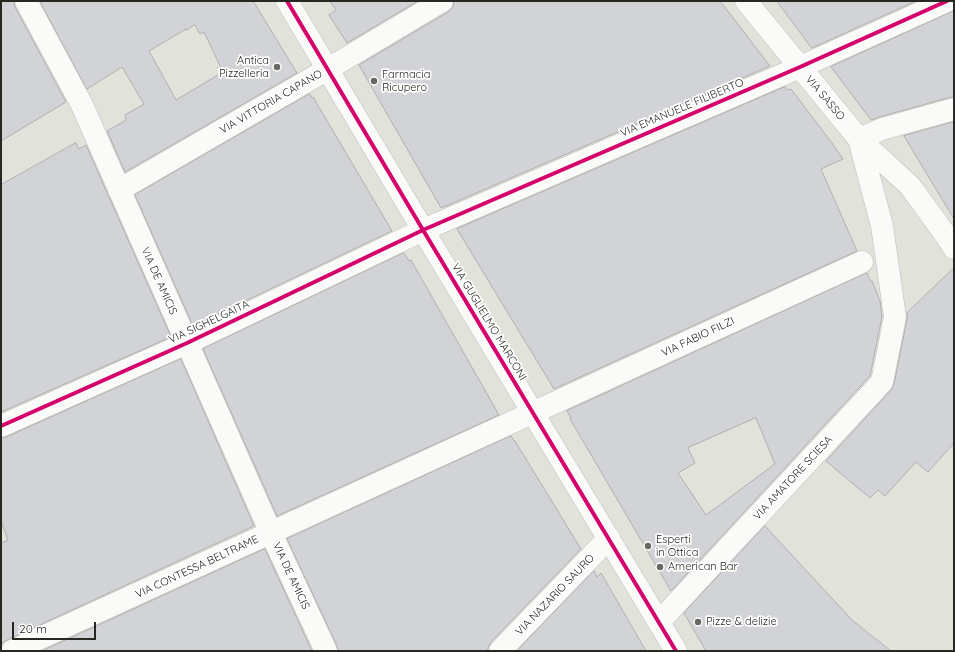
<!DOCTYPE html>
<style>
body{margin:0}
#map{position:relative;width:955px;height:652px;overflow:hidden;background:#e1e3da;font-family:Quicksand,sans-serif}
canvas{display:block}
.frame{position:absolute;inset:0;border:2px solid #272822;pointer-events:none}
.scale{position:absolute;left:12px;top:622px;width:84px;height:18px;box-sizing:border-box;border:2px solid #272822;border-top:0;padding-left:5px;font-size:12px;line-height:14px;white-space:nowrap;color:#272822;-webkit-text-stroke:3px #fff;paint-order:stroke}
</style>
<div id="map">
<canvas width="955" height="652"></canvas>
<div class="frame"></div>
<div class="scale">20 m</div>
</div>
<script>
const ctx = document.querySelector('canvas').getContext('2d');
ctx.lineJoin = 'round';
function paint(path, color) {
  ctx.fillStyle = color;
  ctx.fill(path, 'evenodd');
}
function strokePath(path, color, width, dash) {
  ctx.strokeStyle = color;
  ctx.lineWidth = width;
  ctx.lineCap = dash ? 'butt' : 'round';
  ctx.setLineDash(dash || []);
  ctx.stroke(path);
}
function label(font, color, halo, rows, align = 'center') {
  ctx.font = font + ' Quicksand,sans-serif';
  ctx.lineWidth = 3.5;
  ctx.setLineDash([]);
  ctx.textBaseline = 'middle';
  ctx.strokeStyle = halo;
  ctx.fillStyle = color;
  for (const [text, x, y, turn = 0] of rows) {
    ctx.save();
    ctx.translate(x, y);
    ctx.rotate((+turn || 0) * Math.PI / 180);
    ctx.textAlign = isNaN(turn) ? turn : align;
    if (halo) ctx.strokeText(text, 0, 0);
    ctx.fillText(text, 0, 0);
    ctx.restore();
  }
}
const building = new Path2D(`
 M1,1h13l1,6 51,95 -65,39z
 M40,1h213l44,72 -172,99 -18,-41 19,-11 -1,-5 19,-11 -22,-37 -35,22zM195,25l5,9 4,-2 19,40 -47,28 -27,-49 37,-22v1z
 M330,1h88l-71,42 -18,-28 7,-5z
 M454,1h266l50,65 -326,141v-1l-3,2 -82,-143 89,-53 5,-5z
 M777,1h139l-104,47z
 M954,11v86h-3l-72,20 -8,3 -40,-53z
 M785,87l2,3 4,-1 41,54 11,16 -22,10 36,82 -303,138 -97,-160z
 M310,94l2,4 1,-1 79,134 -199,95 -58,-131z
 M954,122v97l-50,-83z
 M76,143l3,6 7,-4 85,192 -170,75v-227z
 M404,253l5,8 2,-1 88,155 -222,101 -74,-167z
 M954,268v175l-26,29 -12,-10 -31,34 -7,-6 -8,8 -44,-37 65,-71 3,-6 13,-65v-6z
 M867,273l4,9 1,-1 8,20 2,16 -12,59 -64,69 -21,23 -114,123 -101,-172 1,-1 -4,-7zM756,418l19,46 -69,51 -28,-42 17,-10 -7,-15z
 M181,359l73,167 -247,114 -5,3 -1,3v-103l7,-3 -7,-19v-83l5,-1z
 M511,436l3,5h1l66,108 -90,93 -3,6v3h-150l-1,-5 -50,-107z
 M765,526l87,94 39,31h-185l-22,-38z
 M265,549l47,102h-270z
 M594,571l3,6 4,-4 45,78h-129z`);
paint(building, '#d1d3d6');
strokePath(building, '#aeafae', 1);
const street = new Path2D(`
 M26,1l56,104 189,428 55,118
 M746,1l113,138 51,47 37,51 7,11
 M859,139l23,-10 72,-20
 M119,190l209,-121 114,-68
 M1,426l186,-83 236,-113 377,-163 147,-66
 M659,622l223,-240 13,-65 -13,-91 -23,-87
 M12,651l850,-389
 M500,651l109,-113`);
const secondary = new Path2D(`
 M287,1l136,229 253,421`);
strokePath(street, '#bcbeb7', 23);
strokePath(secondary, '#bcbeb7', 23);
strokePath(street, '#fafbf9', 22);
strokePath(secondary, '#fafbf9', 22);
strokePath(new Path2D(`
 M287,1l136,229 253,421
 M1,426l186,-83 236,-113 377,-163 147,-66`), '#d6006c', 4);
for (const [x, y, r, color] of [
 [277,67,4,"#686962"],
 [374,81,4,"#686962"],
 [648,546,4,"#686962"],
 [660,567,4,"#686962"],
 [698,622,4,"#686962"]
]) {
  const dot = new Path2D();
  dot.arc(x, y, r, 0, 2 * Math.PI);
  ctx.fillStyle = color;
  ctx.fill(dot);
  strokePath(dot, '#fff', 1.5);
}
label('11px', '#272822', '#fff', [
 ["Antica",269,61,"right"],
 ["Pizzelleria",269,74,"right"],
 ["Farmacia",382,75],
 ["Ricupero",382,88],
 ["Esperti",656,540],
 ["in Ottica",656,553],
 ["American Bar",668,567],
 ["Pizze & delizie",706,622]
], 'left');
label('11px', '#272822', '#fff', [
 ["VIA SASSO",825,98,50],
 ["VIA VITTORIA CAPANO",271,102,-30],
 ["VIA EMANUELE FILIBERTO",682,108,-23],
 ["VIA DE AMICIS",159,281,66],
 ["VIA SIGHELGAITA",209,322,-25],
 ["VIA GUGLIELMO MARCONI",489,322,59],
 ["VIA FABIO FILZI",698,337,-25],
 ["VIA AMATORE SCIESA",793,478,-47],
 ["VIA CONTESSA BELTRAME",197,567,-25],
 ["VIA DE AMICIS",291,576,65],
 ["VIA NAZARIO SAURO",555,595,-46]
]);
</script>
